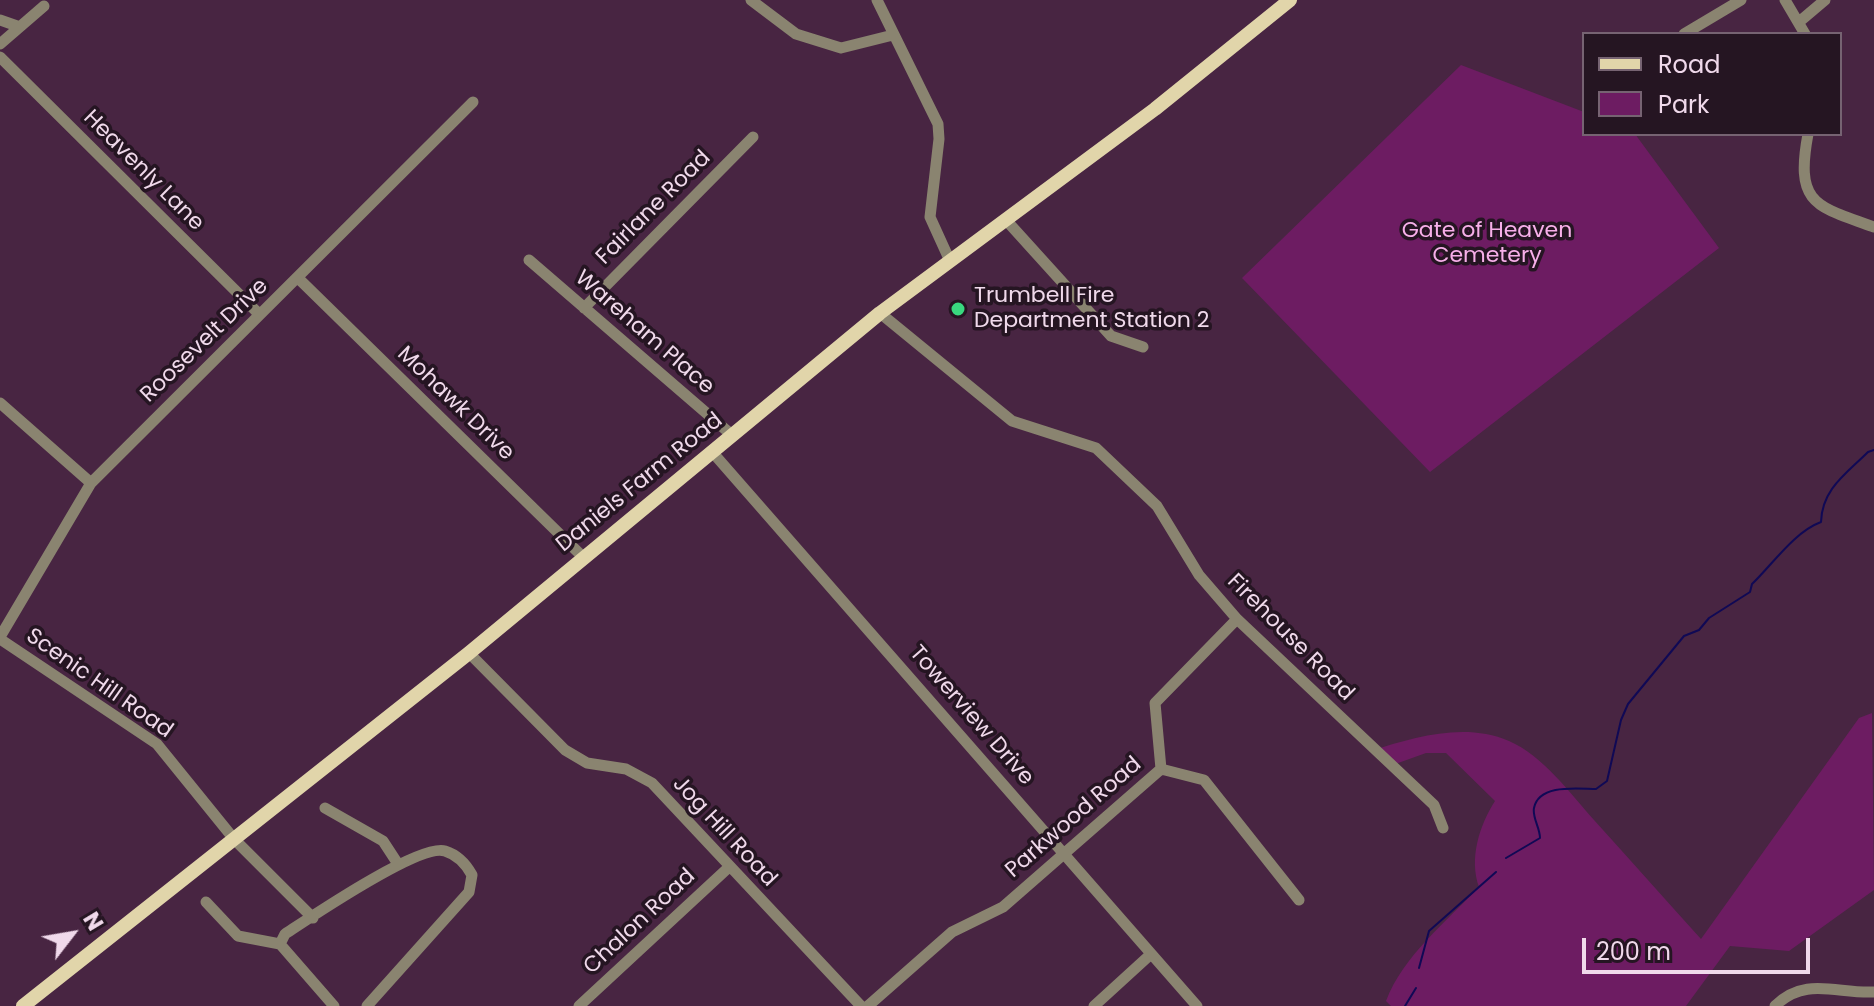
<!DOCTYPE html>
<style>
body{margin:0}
#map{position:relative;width:1874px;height:1006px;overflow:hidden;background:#482542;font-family:Poppins,sans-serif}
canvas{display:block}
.legend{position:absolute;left:1582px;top:32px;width:260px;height:104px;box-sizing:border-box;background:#251522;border:2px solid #766372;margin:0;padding:10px 14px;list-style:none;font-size:24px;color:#f0d9eb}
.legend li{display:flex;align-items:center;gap:16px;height:40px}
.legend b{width:40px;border:2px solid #766372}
.north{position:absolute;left:32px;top:894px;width:80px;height:80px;-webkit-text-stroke:6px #251522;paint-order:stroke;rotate:59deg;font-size:22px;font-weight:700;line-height:32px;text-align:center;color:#f0d9eb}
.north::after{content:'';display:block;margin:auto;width:28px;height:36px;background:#f0d9eb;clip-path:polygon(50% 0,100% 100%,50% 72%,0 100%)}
.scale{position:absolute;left:1582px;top:938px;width:228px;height:36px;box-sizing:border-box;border:4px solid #f0d9eb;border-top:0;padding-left:10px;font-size:24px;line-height:28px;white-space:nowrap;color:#f0d9eb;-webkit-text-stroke:6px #251522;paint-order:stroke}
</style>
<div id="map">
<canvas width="1874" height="1006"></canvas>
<ul class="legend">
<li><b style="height:10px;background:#e1d5aa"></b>Road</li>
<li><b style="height:22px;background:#6d1c62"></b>Park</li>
</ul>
<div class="north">N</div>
<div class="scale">200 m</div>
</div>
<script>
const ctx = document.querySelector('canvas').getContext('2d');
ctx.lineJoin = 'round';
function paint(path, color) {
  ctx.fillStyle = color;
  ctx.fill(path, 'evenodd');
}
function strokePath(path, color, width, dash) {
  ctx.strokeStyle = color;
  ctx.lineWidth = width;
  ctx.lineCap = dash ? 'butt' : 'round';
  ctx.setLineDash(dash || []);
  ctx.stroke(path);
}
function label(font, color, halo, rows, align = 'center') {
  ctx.font = font + ' Poppins,sans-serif';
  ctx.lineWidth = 7;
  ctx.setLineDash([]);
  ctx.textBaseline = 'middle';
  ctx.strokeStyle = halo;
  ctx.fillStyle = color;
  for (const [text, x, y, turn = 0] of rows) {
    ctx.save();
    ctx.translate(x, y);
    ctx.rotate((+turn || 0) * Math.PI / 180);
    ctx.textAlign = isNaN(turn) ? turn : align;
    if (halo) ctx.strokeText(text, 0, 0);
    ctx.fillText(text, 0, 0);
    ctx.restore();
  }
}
paint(new Path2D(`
 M1461,65l123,47v22h51l84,114 -289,224 -188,-194z
 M1872,713l2,177 -85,61 -59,-5 -44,60h-295l-5,-5c17,-45 61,-80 93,-114 -10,-28 0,-61 16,-86l-49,-48h-20l-39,14 -16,-16c43,-14 94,-29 138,-10 33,14 62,53 85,79 36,40 71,79 107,119l158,-221z`), '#6d1c62');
strokePath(new Path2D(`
 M1506,858l34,-20c0,-10 -8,-21 -6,-30 5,-25 46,-19 62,-19l11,-8 14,-61 7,-16 56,-68 15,-6 10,-12 41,-26 2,-8c20,-19 42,-52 69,-62 1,-33 25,-48 47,-70l6,-2
 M1419,968l10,-37 67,-59
 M1405,1006l11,-18`), '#100955', 2);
strokePath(new Path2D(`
 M751,0l45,34 45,14 52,-13
 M877,0l61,124 1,15 -9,78 20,44
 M1785,0l20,34
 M0,20l20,7
 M1799,22l26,-22
 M1684,34l57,-34
 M0,44l44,-38
 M0,57l258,256
 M1808,134c-13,70 7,72 66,93
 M1006,220l105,116 32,11
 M529,260l204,176
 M299,279l284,278
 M584,308l169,-171
 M880,313l132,108 84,27 61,58 42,69 38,44 197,186 9,23
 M0,403l91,80
 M714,454l483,552
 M0,637l91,-154 382,-381
 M0,639l157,105 77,95 79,79
 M469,653l96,97 22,13 39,6 26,14 209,223
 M1161,769l43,11 95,120
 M1161,769l-6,-66 82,-84
 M325,808l58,33 15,23
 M206,902l32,34 42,8
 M334,1006l-54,-62 5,-10c26,-17 135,-91 160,-83 13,4 21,13 27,24l-3,17 -102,114
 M579,1006l149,-138
 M868,1006l84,-74 51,-25 158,-138
 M1094,1006l57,-52
 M1775,1006c30,-30 62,-12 99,-14`), '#8a8470', 11);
strokePath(new Path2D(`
 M23,1006l446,-353 411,-340 275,-204 135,-109`), '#e1d5aa', 14);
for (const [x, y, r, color] of [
 [958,309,8,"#39d87f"]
]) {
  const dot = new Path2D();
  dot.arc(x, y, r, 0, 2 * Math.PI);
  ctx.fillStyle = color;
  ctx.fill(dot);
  strokePath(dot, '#251522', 3);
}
label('22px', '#f0d9eb', '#251522', [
 ["Heavenly Lane",143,171,45],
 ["Fairlane Road",654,208,-45],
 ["Wareham Place",644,333,41],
 ["Roosevelt Drive",205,341,-44],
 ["Mohawk Drive",455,404,44],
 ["Daniels Farm Road",640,483,-39],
 ["Firehouse Road",1290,638,45],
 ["Scenic Hill Road",99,684,35],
 ["Towerview Drive",971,716,49],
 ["Parkwood Road",1074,818,-41],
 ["Jog Hill Road",724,832,47],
 ["Chalon Road",640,922,-43]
]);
label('22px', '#f7afe9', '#251522', [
 ["Gate of Heaven",1487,231],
 ["Cemetery",1487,256]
]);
label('22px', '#f0d9eb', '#251522', [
 ["Trumbell Fire",974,296],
 ["Department Station 2",974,321]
], 'left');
</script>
